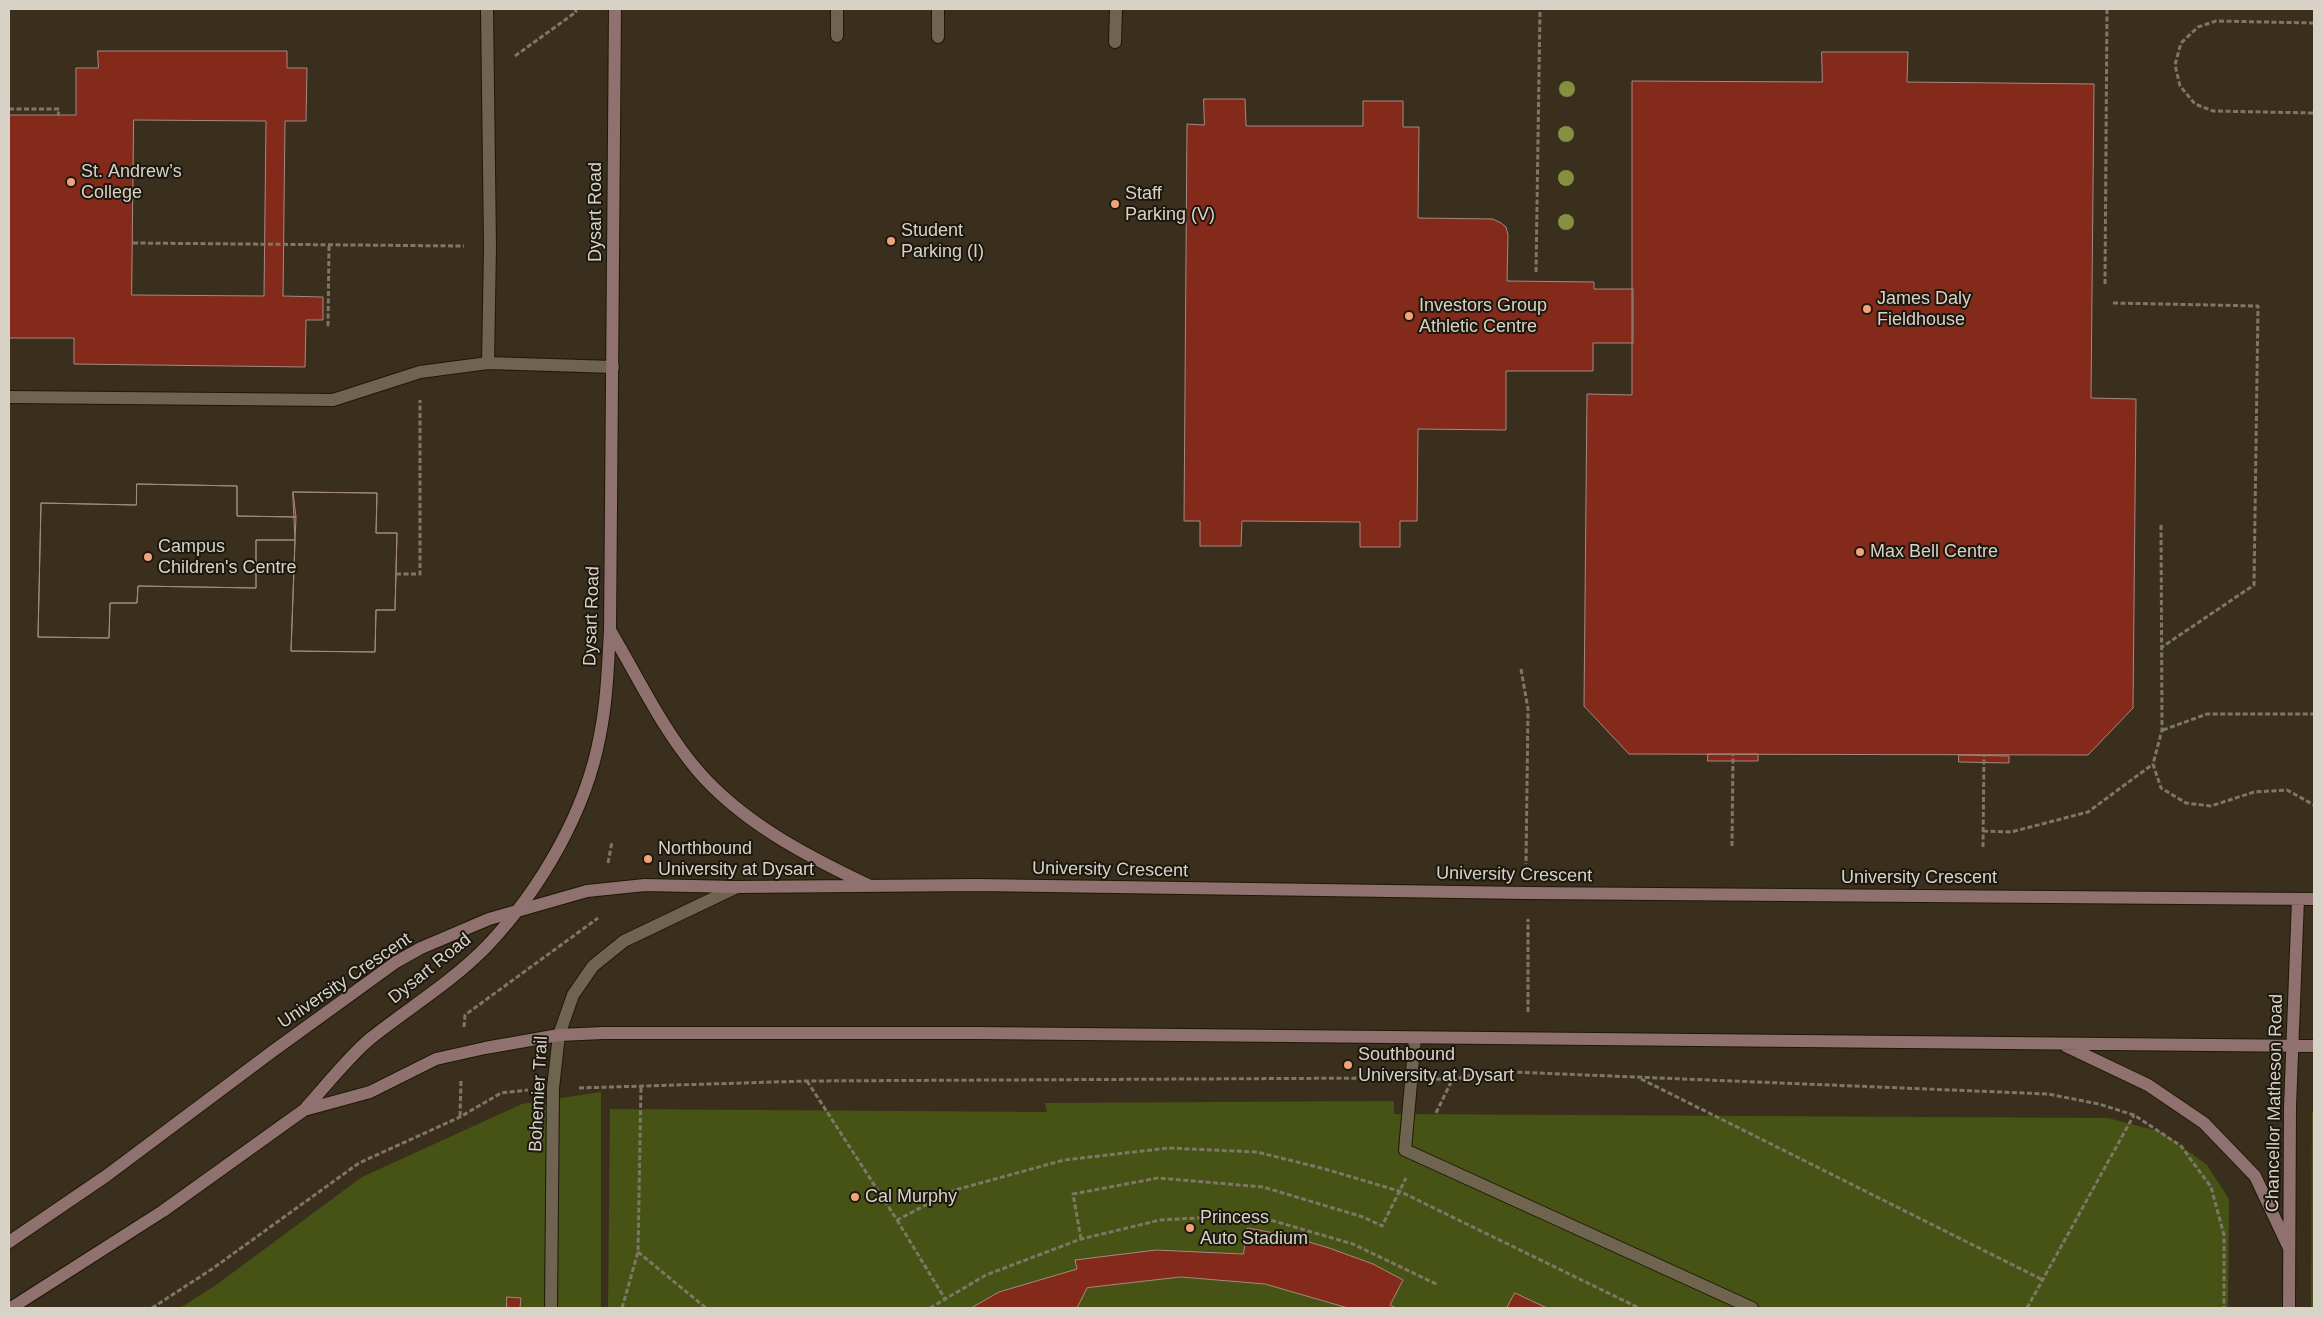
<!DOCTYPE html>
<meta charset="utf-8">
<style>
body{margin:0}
#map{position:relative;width:2323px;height:1317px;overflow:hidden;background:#392f1c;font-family:Helvetica,sans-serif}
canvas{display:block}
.frame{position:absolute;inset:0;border:10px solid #d9d3c7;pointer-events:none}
</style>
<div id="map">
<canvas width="2323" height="1317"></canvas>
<div class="frame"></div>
</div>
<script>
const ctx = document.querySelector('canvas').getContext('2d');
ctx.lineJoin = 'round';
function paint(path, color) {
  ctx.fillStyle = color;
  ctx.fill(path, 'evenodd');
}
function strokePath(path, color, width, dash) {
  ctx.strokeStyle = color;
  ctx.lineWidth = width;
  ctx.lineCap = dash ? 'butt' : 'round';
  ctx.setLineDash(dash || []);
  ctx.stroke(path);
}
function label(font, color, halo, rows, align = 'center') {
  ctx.font = font + ' Helvetica,sans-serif';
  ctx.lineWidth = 4;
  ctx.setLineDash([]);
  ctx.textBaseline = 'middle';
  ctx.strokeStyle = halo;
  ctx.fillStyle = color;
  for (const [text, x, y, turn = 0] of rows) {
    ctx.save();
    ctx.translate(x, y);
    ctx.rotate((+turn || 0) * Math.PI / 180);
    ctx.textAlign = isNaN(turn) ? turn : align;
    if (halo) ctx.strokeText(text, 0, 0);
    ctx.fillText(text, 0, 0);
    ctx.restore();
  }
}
paint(new Path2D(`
 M601,1092v216h-421l36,-23 146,-108 160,-73z
 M1394,1101v13l714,4 54,14 45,33 22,34 -1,109h-1620l2,-199 437,3 -2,-9z
 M2312,1112h2v196h-3z`), '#475314');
const building = new Path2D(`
 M98,51h189v17h20l-1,53h-21l-2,175 40,1v23h-17l-1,47 -231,-3v-26h-65v-223h67v-47h22zM134,120l132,1 -2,175 -132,-1z
 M1822,52h86l-1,30 187,2 -3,314 45,1 -3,309 -45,47 -459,-1 -45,-48 3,-312 45,1v-314l190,1z
 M1204,99h41l1,27h117v-25h40v26h16l-1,91 75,1 8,4 5,4 2,8 -1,46 87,1v7h39v54h-40v28h-87v59l-88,-1 -1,92h-17v26h-40v-25l-118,-1 -1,25h-41v-25h-16l3,-397 17,1z
 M137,484l100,2v30l59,1 -3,-25 84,1 -1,40h21l-2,77h-19l-1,42 -84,-1 4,-111h-39v48l-118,-2 -1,17h-27l-1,35 -71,-1 3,-134 95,2z
 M137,484l100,2v30l59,1 -1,23h-39v48l-118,-2 -1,17h-27l-1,35 -71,-1 3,-134 95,2z
 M293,492l84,1 -1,40h21l-2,77h-19l-1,42 -84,-1 4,-111z
 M1708,754h50v7h-50z
 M1959,755l50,1v7l-50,-1z
 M1248,1228l37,7 44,13 44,16 30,16 -13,25 6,3h-425l28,-16 78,-23 -2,-9 81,-10 87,4z
 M1181,1277l84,7 83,24h-271l10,-20z
 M1515,1293l32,15h-40z
 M507,1297l14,1 -1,10h-13z`);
paint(building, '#832a1a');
strokePath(building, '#a48983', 1);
const lane = new Path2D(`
 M487,9l3,237 -2,117 125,4
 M837,36v-27
 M938,37v-28
 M1115,42l1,-33
 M9,397l324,3 87,-28 68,-9
 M1415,1038l-10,112 347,158
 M551,1308l2,-220 6,-53 14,-40 20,-29 31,-25 113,-54`);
const secondary = new Path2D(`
 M610,630c28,47 52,99 88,141 45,52 109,85 170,114
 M2066,1046l82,39 56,38 51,53 33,70
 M304,1110c20,-22 45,-54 67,-72 39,-31 81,-56 116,-92 53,-56 99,-134 113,-211 7,-35 8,-70 10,-105l5,-621
 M9,1242l97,-66 167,-125 123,-89 25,-14 68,-29 98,-28 58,-6 92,2 240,-2 550,8 787,6
 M11,1308l152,-97 141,-101 66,-18 66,-33 49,-11 74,-13 44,-2h374l1337,13
 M2289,1308l1,-201 8,-208`);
strokePath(lane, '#201705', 14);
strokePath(secondary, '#201705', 14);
strokePath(new Path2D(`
 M2314,23l-98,-2 -18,6 -17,16 -6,22 5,21 15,18 18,7 101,2
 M515,56l61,-44 -1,-3
 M9,109h50l-1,7
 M133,243l331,3
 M329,246l-1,79h3
 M1536,272l4,-263
 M2105,284l2,-275
 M2113,303l145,3 -4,279 -92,62
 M2161,525l1,205 -9,34 8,24 25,15 25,3 43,-14 33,-2 27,15
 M396,574h24v-174
 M1521,669l7,40 -2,155
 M2163,730l44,-16h107
 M1983,831l28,1 77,-20 65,-48
 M1732,846l1,-92
 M1983,847l1,-92
 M608,863l4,-21
 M1528,1012v-93
 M464,1027l1,-12 133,-97
 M1436,1079l16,1 37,-9 559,23 51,10 35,11 47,31 30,41 13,48v73
 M1641,1079l402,201
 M807,1081l90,139 58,-30 109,-30 105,-12 88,4 68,17 74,22 240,117
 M579,1088l228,-7 578,-3
 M1436,1113l16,-33
 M460,1116l1,-36
 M897,1220l48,79
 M1081,1239l-8,-45 85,-16 105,9 100,30 19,9 24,-48
 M638,1252l68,56
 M152,1308l60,-39 147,-106 101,-46 41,-24 27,-3
 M622,1308l16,-56 3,-167
 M930,1308l56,-33 95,-36 79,-19 93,-5 100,29 85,41
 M2027,1308l107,-193`), '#7e7666', 3, [5, 2.5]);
strokePath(lane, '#6f644f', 12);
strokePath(secondary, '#8f716f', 12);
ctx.fillStyle = '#848f40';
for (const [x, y] of [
 [1567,89],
 [1566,134],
 [1566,178],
 [1566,222]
]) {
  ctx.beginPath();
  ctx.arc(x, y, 8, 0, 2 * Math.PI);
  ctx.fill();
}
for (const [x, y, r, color] of [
 [71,182,5,"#f0a279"],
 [1115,204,5,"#f0a279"],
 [891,241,5,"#f0a279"],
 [1867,309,5,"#f0a279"],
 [1409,316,5,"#f0a279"],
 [1860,552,5,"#f0a279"],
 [148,557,5,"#f0a279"],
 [648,859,5,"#f0a279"],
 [1348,1065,5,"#f0a279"],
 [855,1197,5,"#f0a279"],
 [1190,1228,5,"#f0a279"]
]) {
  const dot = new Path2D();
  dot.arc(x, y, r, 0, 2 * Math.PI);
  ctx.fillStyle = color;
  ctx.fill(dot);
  strokePath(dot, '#1c180f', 2);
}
label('18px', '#d9d3c7', '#1c180f', [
 ["St. Andrew’s",81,172],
 ["College",81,193],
 ["Staff",1125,194],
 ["Parking (V)",1125,215],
 ["Student",901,231],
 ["Parking (I)",901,252],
 ["James Daly",1877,299],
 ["Fieldhouse",1877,320],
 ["Investors Group",1419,306],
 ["Athletic Centre",1419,327],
 ["Campus",158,547],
 ["Children's Centre",158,568],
 ["Max Bell Centre",1870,552],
 ["Northbound",658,849],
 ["University at Dysart",658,870],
 ["Southbound",1358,1055],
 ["University at Dysart",1358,1076],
 ["Cal Murphy",865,1197],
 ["Princess",1200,1218],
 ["Auto Stadium",1200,1239]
], 'left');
label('18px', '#d9d3c7', '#1c180f', [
 ["Dysart Road",596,212,-90],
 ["Dysart Road",592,616,-88],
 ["University Crescent",1110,870,1],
 ["University Crescent",1514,875,1],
 ["University Crescent",1919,878],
 ["Dysart Road",430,969,-39],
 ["University Crescent",345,981,-34],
 ["Bohemier Trail",539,1094,-87],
 ["Chancellor Matheson Road",2275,1103,-89]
]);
</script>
